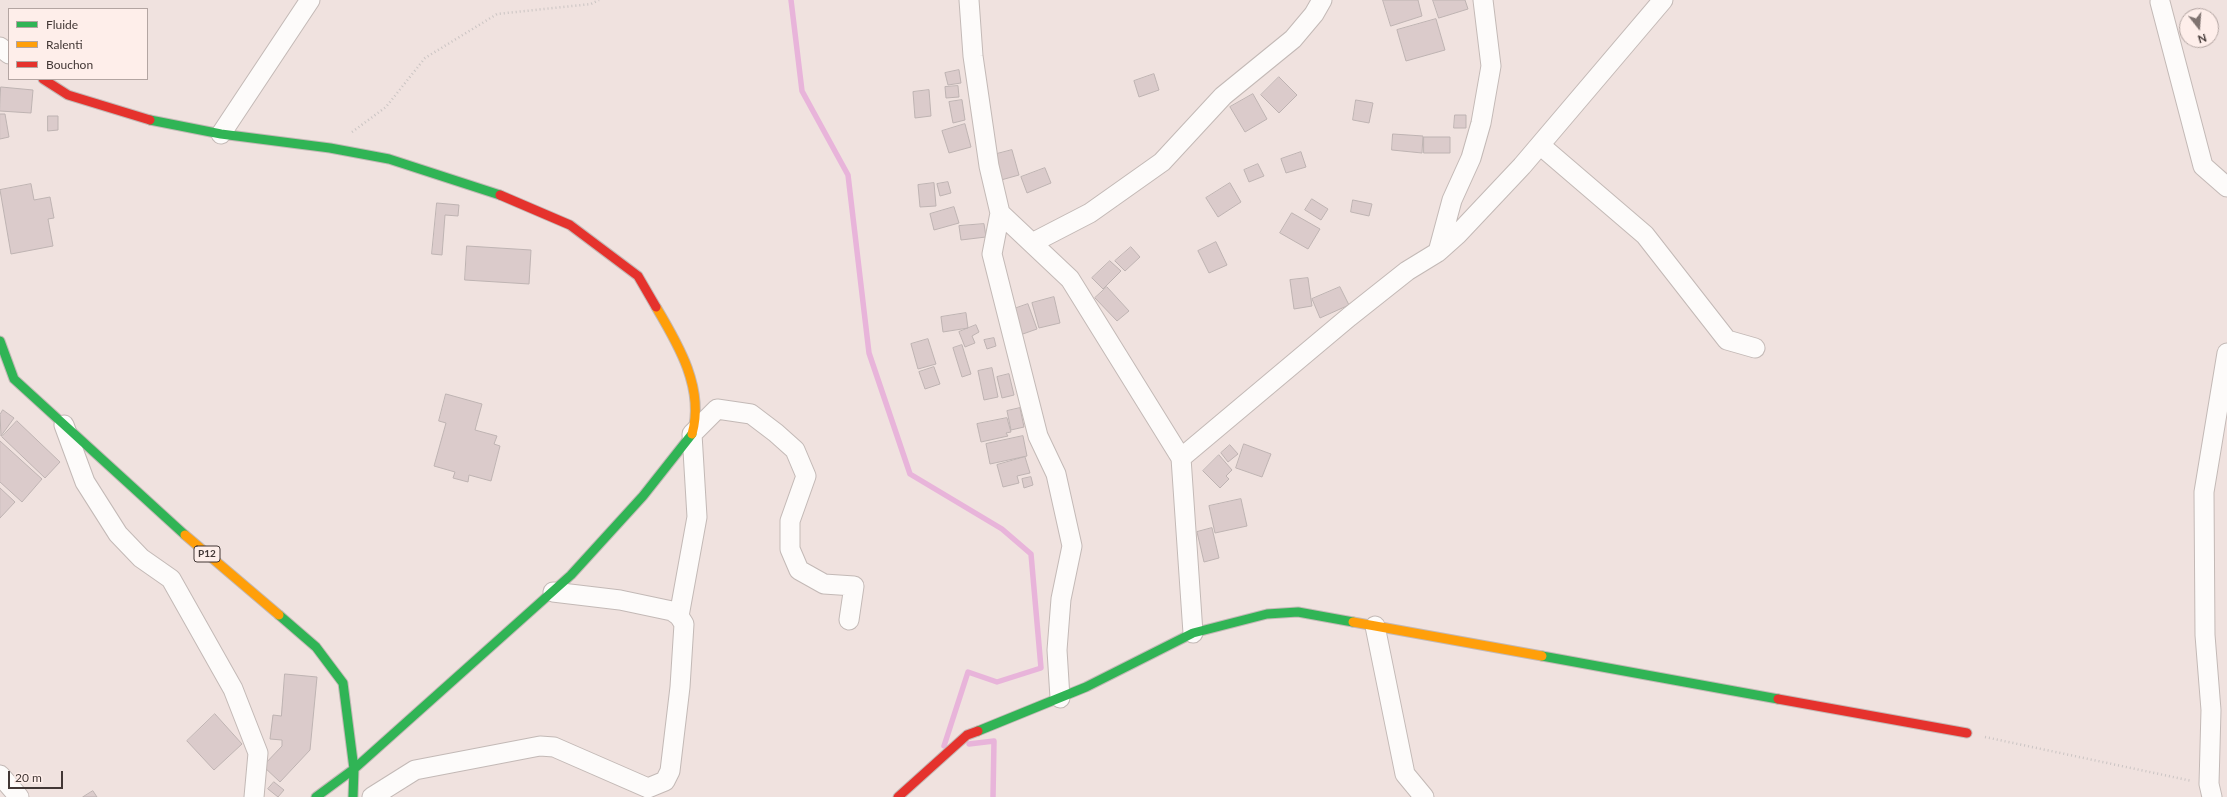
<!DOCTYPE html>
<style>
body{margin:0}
#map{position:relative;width:2227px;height:797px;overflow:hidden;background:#f0e2df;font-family:Lato,sans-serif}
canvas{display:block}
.legend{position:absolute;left:8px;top:8px;width:140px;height:72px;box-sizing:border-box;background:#feeeea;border:1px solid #b3a5a2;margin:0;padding:5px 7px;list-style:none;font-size:12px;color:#423735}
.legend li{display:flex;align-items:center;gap:8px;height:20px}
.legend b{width:20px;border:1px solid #b3a5a2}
.north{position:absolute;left:2179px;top:8px;width:40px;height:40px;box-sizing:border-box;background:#feeeea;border:1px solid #b3a5a2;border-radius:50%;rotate:163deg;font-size:11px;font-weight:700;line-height:16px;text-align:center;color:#423735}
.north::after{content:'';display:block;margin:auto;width:14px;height:18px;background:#7f7370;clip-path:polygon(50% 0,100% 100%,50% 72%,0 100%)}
.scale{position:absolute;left:8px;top:771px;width:55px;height:18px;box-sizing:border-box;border:2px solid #423735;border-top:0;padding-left:5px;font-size:12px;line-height:14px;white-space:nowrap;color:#423735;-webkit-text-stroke:3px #feeeea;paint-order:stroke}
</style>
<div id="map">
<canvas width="2227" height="797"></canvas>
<ul class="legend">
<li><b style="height:5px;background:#30b455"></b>Fluide</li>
<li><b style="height:5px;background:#ff9f0a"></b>Ralenti</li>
<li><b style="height:5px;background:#e5322d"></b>Bouchon</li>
</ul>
<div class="north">N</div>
<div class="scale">20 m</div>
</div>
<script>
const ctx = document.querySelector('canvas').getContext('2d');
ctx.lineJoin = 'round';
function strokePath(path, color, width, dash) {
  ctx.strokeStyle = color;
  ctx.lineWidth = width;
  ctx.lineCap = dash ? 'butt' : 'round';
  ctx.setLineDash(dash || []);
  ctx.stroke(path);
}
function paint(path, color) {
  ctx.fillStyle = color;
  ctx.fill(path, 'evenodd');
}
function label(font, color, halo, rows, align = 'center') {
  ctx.font = font + ' Lato,sans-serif';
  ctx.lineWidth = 3.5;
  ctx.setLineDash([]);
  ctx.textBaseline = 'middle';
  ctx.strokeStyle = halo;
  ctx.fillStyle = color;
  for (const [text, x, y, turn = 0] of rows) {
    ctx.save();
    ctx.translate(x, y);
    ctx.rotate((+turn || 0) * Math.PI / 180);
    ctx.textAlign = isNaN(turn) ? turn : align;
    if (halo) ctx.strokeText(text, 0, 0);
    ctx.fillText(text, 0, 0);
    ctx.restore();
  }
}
strokePath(new Path2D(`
 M791,0l11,91 46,84 21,178 41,121 92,55 29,25 10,114 -44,14 -29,-10 -24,74
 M969,744l25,-3 -1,56`), '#e8b4da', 5.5);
const building = new Path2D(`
 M1383,0h35l4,16 -31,10z
 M1433,0h32l3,9 -29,9z
 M1436,19l9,31 -39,11 -9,-31z
 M959,70l2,13 -13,2 -3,-12z
 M1154,74l5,16 -20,7 -5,-16z
 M1279,77l18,18 -18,18 -18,-18z
 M958,86l1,11 -13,1 -1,-11z
 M1,87l32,3 -2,23 -31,-2z
 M929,90l2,26 -16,2 -2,-26z
 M1253,94l14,25 -22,13 -15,-25z
 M962,100l3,20 -12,3 -4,-21z
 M1356,100l17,3 -4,20 -16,-3z
 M0,114h5l4,23 -9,2z
 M1455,115h11v13h-12z
 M48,116h10v14l-10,1z
 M965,124l6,23 -22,6 -7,-22z
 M1393,134l30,2 -1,17 -30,-3z
 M1424,137h26v16h-26z
 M1012,150l7,25 -18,5 -8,-25z
 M1301,152l5,15 -20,6 -5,-14z
 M1258,164l6,12 -15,6 -5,-12z
 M1045,168l6,15 -24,10 -6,-16z
 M948,182l3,11 -11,3 -3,-12z
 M934,183l2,23 -16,1 -2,-22z
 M1230,183l11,19 -23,15 -12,-19z
 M31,184l3,16 16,-3 4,21 -6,1 5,27 -42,8 -11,-64z
 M1312,199l16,10 -7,11 -16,-10z
 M1353,200l19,4 -3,12 -18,-4z
 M437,203l22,2 -1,11 -13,-1 -3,40 -10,-1z
 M954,207l5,16 -25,7 -4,-16z
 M1292,213l28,16 -12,20 -28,-16z
 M984,224l2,13 -25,3 -2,-14z
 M1216,242l11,23 -18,8 -11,-22z
 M467,246l64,4 -2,34 -64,-4z
 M1131,247l9,10 -15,14 -10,-10z
 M1110,261l11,10 -18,18 -11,-11z
 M1308,278l4,28 -18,3 -4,-29z
 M1107,287l22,24 -12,10 -22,-23z
 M1340,287l9,18 -29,13 -8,-19z
 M1054,297l6,26 -21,5 -7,-25z
 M1028,304l9,25 -17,6 -9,-25z
 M966,313l2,15 -25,4 -2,-15z
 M976,325l3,7 -7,4 3,7 -10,4 -6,-15z
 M994,338l2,8 -9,3 -3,-9z
 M928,339l8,25 -18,5 -7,-25z
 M962,345l9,29 -9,3 -9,-29z
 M934,367l6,17 -15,5 -6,-17z
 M992,368l6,29 -14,3 -6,-29z
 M1009,374l5,21 -12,3 -5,-21z
 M446,394l36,10 -7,26 22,6 -3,8 6,2 -9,35 -22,-6 -1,7 -15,-4 2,-6 -21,-6 12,-43 -7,-2z
 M1020,408l4,19 -13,3 -4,-19z
 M3,410l11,8 -13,18 -1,-21z
 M1007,418l4,14 -5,1 2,3 -27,6 -4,-18z
 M17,421l43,41 -15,16 -43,-41z
 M1023,436l4,20 -37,8 -4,-20z
 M0,441l42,38 -20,23 -22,-20z
 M1244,444l27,10 -9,23 -26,-9z
 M1230,445l8,9 -10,8 -7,-9z
 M1219,455l13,15 -6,6 3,3 -9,9 -17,-17z
 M1025,457l5,16 -13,3 2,7 -16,4 -6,-22z
 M1031,477l2,8 -9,3 -2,-9z
 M0,488l15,14 -15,16z
 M1241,499l6,27 -32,7 -6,-27z
 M1212,528l7,30 -15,4 -7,-30z
 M285,674l32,3 -7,73 -30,32 -17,-16 19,-20v-6l-12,-1 3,-24 8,1z
 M215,714l27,30 -28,26 -27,-29z
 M274,782l10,8 -6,7 -10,-8z
 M93,791l4,6h-14z`);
paint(building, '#dbcbcb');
strokePath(building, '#beb3b2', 1);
const street = new Path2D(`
 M969,0l4,56 16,110 11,47 70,66 111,179 12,175
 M2160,2l43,164 24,21
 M0,47l9,7
 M221,134l89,-134
 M1540,145l105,90 82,105 28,8
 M1000,213l-8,41 46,182 18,38 16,72 -11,53 -4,51 3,48
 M1032,243l58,-30 72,-51 61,-66 70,-57 21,-25 8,-14
 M1438,252l14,-52 19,-42 10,-35 10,-57 -8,-66
 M64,425l21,57 33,52 23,24 30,21 62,110 25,64 -4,44
 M1181,458l168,-141 58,-46 31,-19 19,-17 65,-69 141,-166
 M679,616l18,-99 -5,-83 25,-25 34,5 25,19 19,17 11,26 -16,45v28l9,21 25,14 30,2 -5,34
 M1375,626l30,148 19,23
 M0,775l19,22
 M372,797l43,-27 125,-24 14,1 94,41 17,-7 5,-10 10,-84 4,-63 -5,-8 -7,-5 -52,-11 -67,-8
 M2212,797l-3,-13 2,-74 -6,-75 -1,-143 23,-139`);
const fast = new Path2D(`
 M150,120l71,14 109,14 59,11 111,36
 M0,341l14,38 171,156
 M279,615l37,32 27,36 11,86 -1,28
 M1542,656l236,43
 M978,731l108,-44 107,-54 74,-19 31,-2 55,10
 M316,797l38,-28 217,-194 72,-79 49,-62`);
const slow = new Path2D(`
 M656,307c22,37 49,82 36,127
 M185,535l94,80
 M1353,622l189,34`);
const jam = new Path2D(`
 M43,79l25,16 82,25
 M500,195l70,30 68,51 18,31
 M1778,699l189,34
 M898,797l69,-62 11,-4`);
strokePath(street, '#c3b9b6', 21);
strokePath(fast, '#c3b9b6', 11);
strokePath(slow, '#c3b9b6', 11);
strokePath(jam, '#c3b9b6', 11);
strokePath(new Path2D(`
 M352,132l34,-25 39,-49 72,-44 94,-10 8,-4
 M1985,737l207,44`), '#cac4c3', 2.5, [1, 3]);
strokePath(street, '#fdfbfa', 19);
strokePath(fast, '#30b455', 9);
strokePath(slow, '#ff9f0a', 9);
strokePath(jam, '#e5322d', 9);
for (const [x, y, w] of [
 [207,554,26]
]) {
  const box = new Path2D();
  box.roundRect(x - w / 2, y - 8, w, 16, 3);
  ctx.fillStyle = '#feeeea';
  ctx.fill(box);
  strokePath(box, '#423735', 1);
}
label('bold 10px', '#423735', null, [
 ["P12",207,554]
]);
</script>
